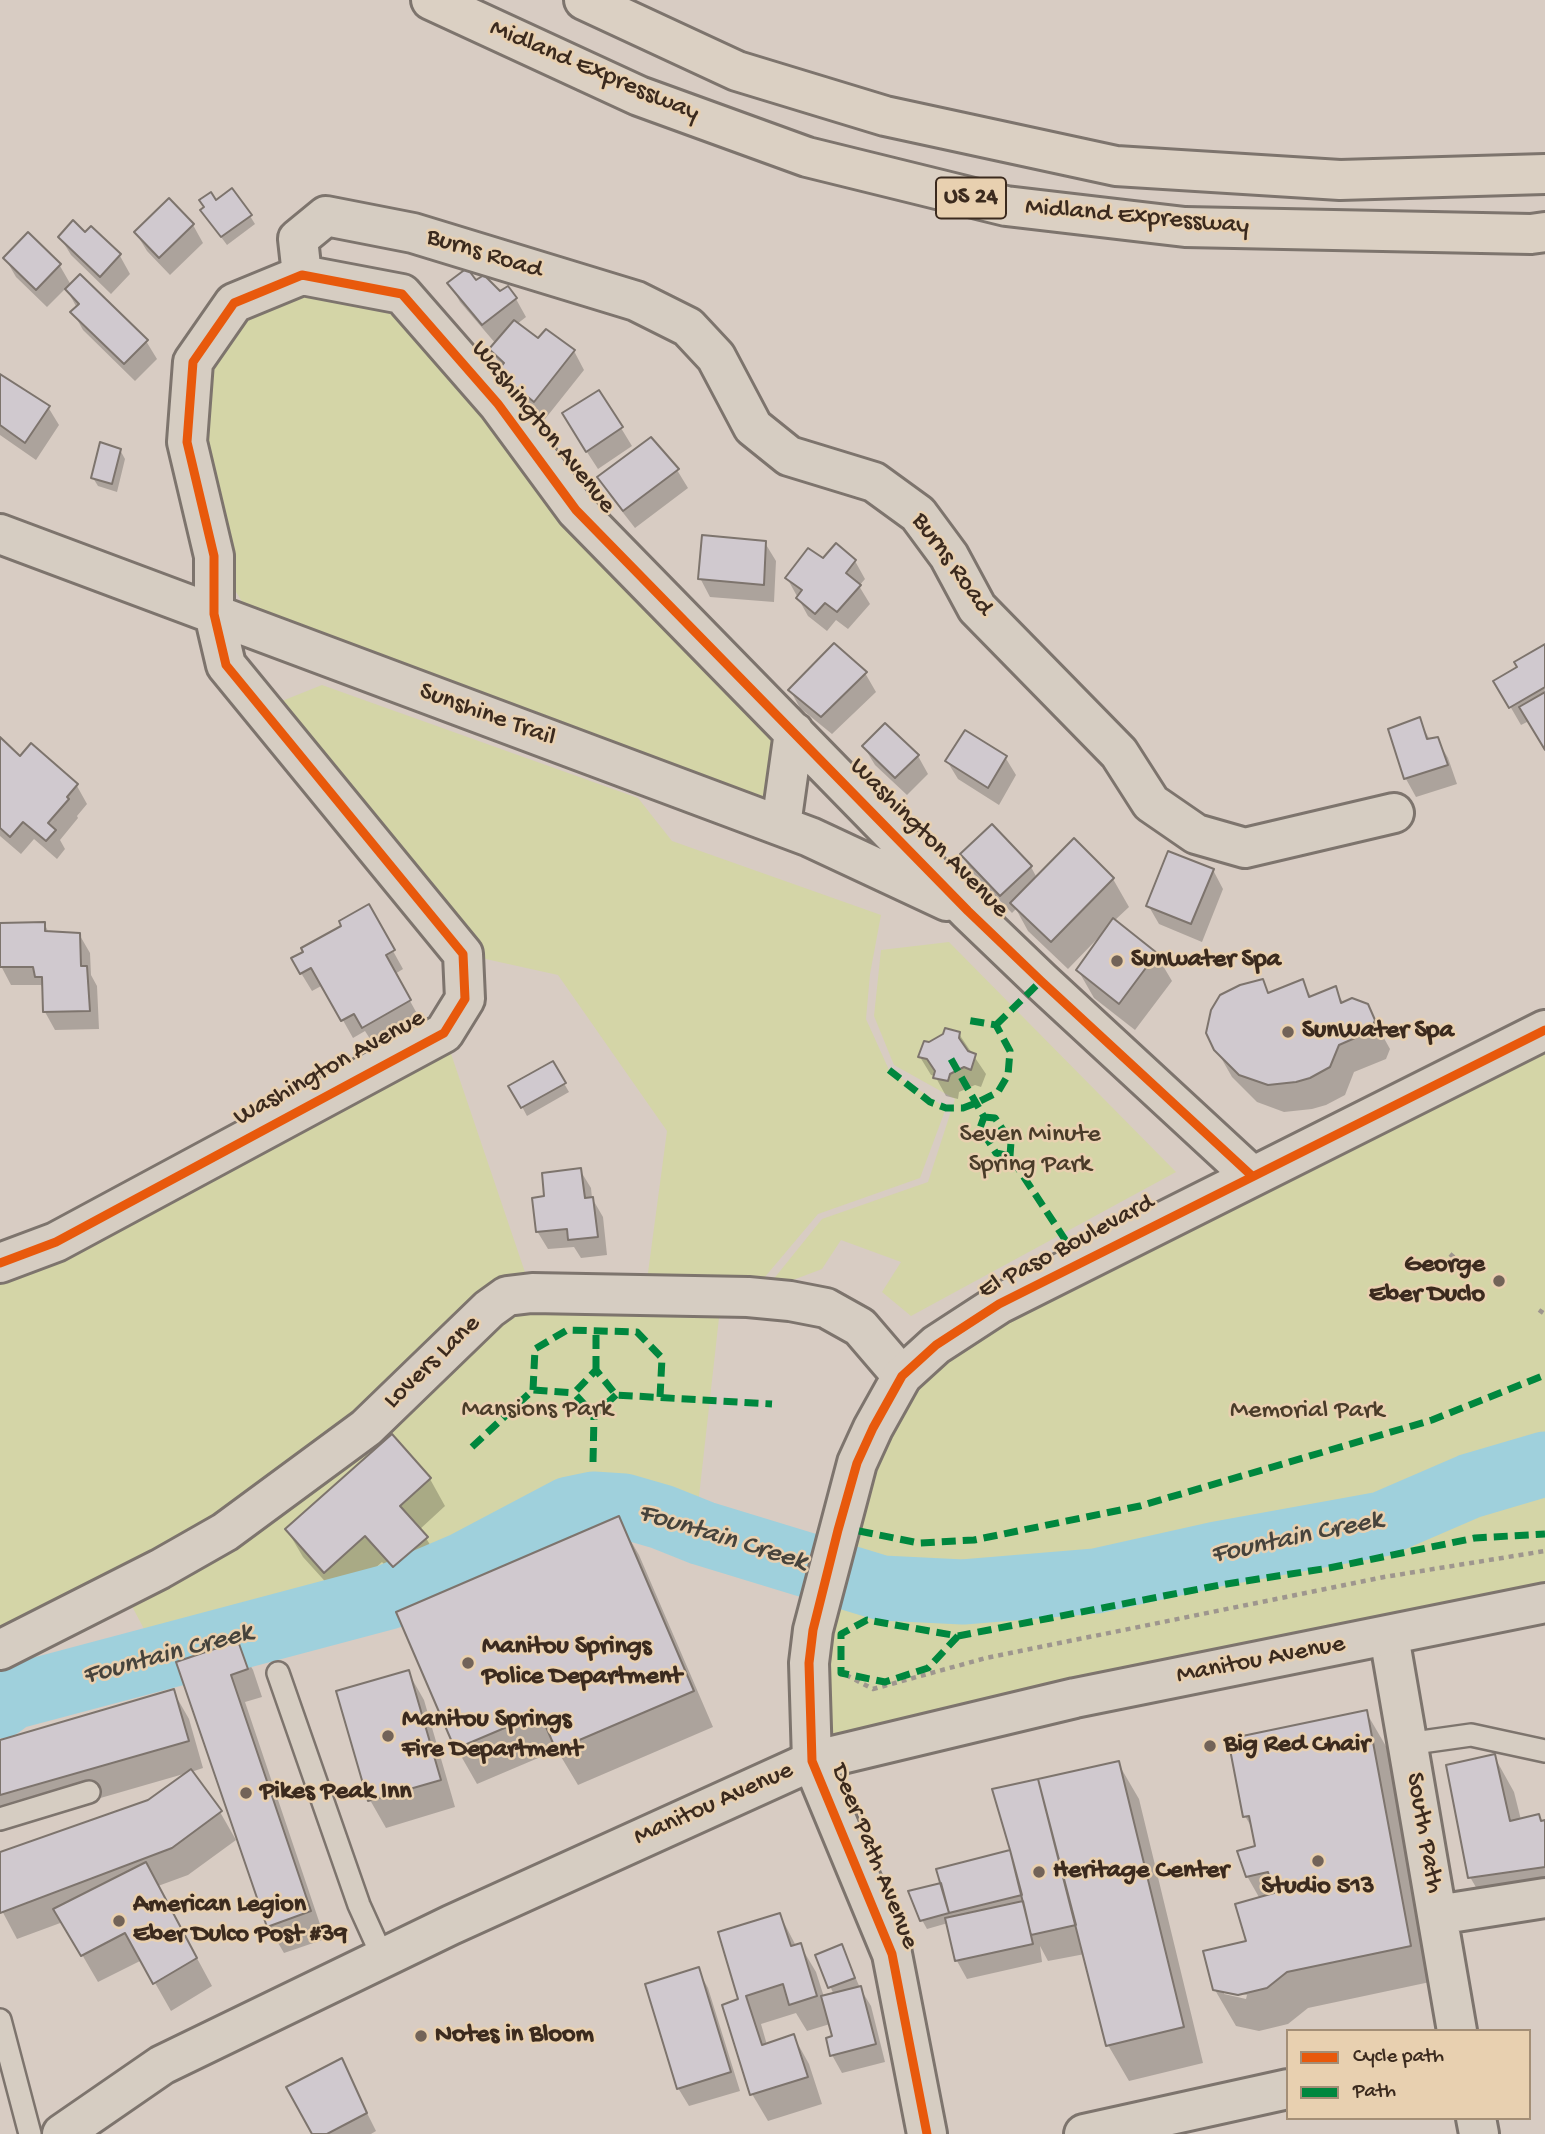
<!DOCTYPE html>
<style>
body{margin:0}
#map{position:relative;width:1545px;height:2134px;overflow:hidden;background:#d8ccc3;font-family:"Gochi Hand",sans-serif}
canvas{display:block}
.legend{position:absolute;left:1286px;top:2029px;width:245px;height:91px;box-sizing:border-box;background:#e8d0b0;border:2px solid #a38e76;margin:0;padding:9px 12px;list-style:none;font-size:21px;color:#3b2a1e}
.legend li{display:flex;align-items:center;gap:14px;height:35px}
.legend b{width:35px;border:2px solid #a38e76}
</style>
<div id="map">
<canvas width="1545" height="2134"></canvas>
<ul class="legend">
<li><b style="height:9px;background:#e8590c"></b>Cycle path</li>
<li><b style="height:9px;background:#00873e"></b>Path</li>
</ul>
</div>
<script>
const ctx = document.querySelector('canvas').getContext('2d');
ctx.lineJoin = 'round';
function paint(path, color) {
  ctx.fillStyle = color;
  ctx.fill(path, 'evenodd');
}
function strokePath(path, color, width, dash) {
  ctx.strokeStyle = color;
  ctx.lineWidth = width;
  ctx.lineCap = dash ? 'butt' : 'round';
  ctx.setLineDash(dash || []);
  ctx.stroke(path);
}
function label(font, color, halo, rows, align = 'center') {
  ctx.font = font + ' "Gochi Hand",sans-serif';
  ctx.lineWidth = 5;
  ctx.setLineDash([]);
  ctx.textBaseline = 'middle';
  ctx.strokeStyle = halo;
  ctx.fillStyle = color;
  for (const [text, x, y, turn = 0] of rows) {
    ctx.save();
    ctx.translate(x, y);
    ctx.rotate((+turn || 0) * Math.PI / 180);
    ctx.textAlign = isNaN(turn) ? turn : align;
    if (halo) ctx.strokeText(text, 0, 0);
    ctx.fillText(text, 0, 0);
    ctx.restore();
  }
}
paint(new Path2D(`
 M302,275l100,19 392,438 -13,93 -521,-194 -46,-75 -21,-194 41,-59z
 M322,685l316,113 34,43 209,74 -11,59 -4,45 23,51 57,38 -26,70 -102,36 -70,83 -103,-2 22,-164 -109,-156 -95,-21 -201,-245z
 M949,942l227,230 -265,144 -29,-24 19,-30 -60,-22 -19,29 -58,22 58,-72 106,-37 27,-83 -61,-34 -20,-49 7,-66z
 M1545,1030v573l-733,158 -3,-98 93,-287z
 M444,1033l88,260 -307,239 -225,118v-387z
 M720,1309l-24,214 -111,-28 -85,44 -92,41 -264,49 -19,-36 367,-272 26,-9z`), '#d4d5a7');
paint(new Path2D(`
 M216,202l34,14 5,8 -28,21 -20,-27z
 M193,225l10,18 -33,32 -23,-24 -11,-18z
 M91,229l29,27 10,18 -19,20 -40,-39 -11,-18 26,-2z
 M28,235l32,31 11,19 75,56 11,18 -22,22 -52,-51 -10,-18 4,-4 -11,-20 -19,19 -31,-30 -11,-19z
 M475,283l41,16 10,18 -9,7 21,16 36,11 10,19 -39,49 -36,-29 -10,-18 3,-4 -11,-19 5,-5 -36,-42 -10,-18z
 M0,376l48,31 11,18 -23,35 -36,-25z
 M599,392l33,54 -34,23 -24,-37z
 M120,450l5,9 -8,33 -19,-6 -5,-8z
 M677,470l11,18 -53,40 -25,-32 -11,-18z
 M765,543l11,18 -2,41 -64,-5 -10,-19z
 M855,561l10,18 -6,7 11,18 -22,25 -12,-9 -9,11 -19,-15 -21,-38z
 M1545,646v101l-16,-26 -8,4 -25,-43 23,-14z
 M865,673l11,19 -44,42 -32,-26 -10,-18z
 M1419,720l11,20 7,-1 11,19 9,26 -41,13 -10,-18 -16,-49z
 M0,740l21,18 10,-12 46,40 10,18 -10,12 1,2 -18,22 5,9 -8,10 -23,-20 -13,15 -21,-18z
 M864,747l54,9 10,18 -21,21 -32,-30z
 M1005,757l11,18 -17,30 -41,-26 -11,-18z
 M992,827l39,40 6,11 37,-37 39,38 16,28 -15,14 42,33 16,27 -37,49 -41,-32 -16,-28 24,-33 -2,-1 -32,33 -40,-38 -12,-22 -4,4 -39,-40 -11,-18z
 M1213,870l10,19 -21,53 -43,-18 -11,-19z
 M368,906l35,63 -8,5 25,45 -46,26 -9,-14 -12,7 -30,-53 -11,6 -11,-18z
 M44,923l5,10 30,1 11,19 1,22 6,11 2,43 -44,1 -10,-18 -1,-22 -3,-5h-30l-10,-19z
 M1262,981l7,13 33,-13 10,17 23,-9 9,15 22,2 24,43 -4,10 -32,13 -9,23 -19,10 -14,4 -28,3 -27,-10 -25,-25 -16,-28z
 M959,1034l27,40 -5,13 -6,-2 -16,7 -1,7 -12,-3 -11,-20 -4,-1 -11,-18 9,-13z
 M552,1063l17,29 -42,24 -16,-30z
 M580,1170l11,18 1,10 11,19 4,38 -26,3 -7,-11 -26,2 -11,-18 9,-33z
 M430,1479l15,27 -26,24 7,8 16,27 -32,29 -28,-32 -41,37 -38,-42 -16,-27z
 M618,1519l21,36 74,172 -135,58 -21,-35 -80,34 -20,-35 -59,-136z
 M237,1643l16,27 9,27 -17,5 80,237 -41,14 -16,-27 -89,-263z
 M408,1672l16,28 31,107 -69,21 -16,-28z
 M173,1691l16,28 14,49 -12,4 29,40 16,28 -48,35 -30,11 54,100 -41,25 -29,-51 -44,22 -35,-60 -46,17 -17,-32v-53l149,-53 38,-28 -187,54v-85z
 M1366,1712l21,36 43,234 -122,26 -20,16 -29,7 -23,-5 -21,-36 33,-47 12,-44 -13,-23 10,-28 -2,-15 -10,-17zM1224,1991l23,4 -1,4 -22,-5z
 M1494,1756l20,36 7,28 18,-4 3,6h3v84l-54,7 -21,-36z
 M1118,1763l21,36 64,264 -74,18 -21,-36 -23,-91 -37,7 -8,-15 2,16 -75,17 -10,-18 -9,-38 -21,6 -5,-9 21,-36 66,-32z
 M780,1915l16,31 4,-1 16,27 8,25 10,-2 -17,-39 25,-10 18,42 11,18 14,56 -43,11 -10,-18 2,-17 -4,-14 -23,7 -11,-18 -35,11 6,21 27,-8 15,27 13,40 -54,17 -16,-27 -11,-94z
 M698,1970l10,18 32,103 -51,15 -11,-18z
 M341,2061l35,70 -5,3h-57z`), '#0003');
strokePath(new Path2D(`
 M0,1706l12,-9 376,-100 75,-32 106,-56 24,-5 31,2 38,11 40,16 180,55 81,4 133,-11 121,-27 165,-30 88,-38 75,-22`), '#9fd0dc', 65);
const building = new Path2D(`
 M232,188l20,27 -31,22 -21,-27 4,-3 -5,-7 12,-8 5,8z
 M169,198l25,26 -35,34 -25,-26z
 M73,220l12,12 6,-6 30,28 -21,23 -42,-40z
 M28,232l33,32 -25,26 -33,-32z
 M467,268l9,12 8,-5 16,16 8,-5 9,12 -35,27 -35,-42z
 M80,274l68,66 -24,24 -54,-52 9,-8 -14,-15z
 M514,320l24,18 8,-9 29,21 -41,52 -37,-30 7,-9 -15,-14z
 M0,374l50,32 -25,37 -25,-18z
 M599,390l24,37 -37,25 -24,-39z
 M651,437l28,32 -56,42 -26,-34z
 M100,442l21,7 -9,35 -21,-6z
 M702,535l64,6 -2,44 -66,-6z
 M836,543l20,17 -10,13 15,12 -24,27 -12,-9 -10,11 -19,-16 6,-8 -17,-12 23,-30 15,10z
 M834,643l33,29 -46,45 -33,-27z
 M1545,644v43l-36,21 -16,-27 24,-14 -3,-5z
 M1545,692v58l-26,-43z
 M1420,717l7,22 11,-2 10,28 -44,14 -16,-50z
 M885,723l34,32 -24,23 -33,-32z
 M965,730l42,26 -19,32 -43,-27z
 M0,737l20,19 11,-13 47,41 -11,13 2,2 -21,24 8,7 -10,11 -23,-19 -13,15 -10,-9z
 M992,824l40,42 -32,30 -40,-42z
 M1074,838l40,40 -63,64 -41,-39z
 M1168,851l46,18 -23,55 -45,-18z
 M369,904l26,46 -9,5 25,45 -49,28 -8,-14 -13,7 -30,-53 -11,6 -9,-16 12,-6 -2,-4 40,-22 -2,-5z
 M1113,918l44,35 -38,51 -43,-34z
 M45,922v9l35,2 1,33h6l3,45 -47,1 -1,-35h-7l-2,-10h-33v-44z
 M1263,979l5,14 35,-14 6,18 27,-11 5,17 11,-5 16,6 7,16 -4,11 -32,14 -9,22 -20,11 -14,4 -28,3 -29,-10 -25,-25 -8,-17 5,-23 9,-15 20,-10z
 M945,1028l15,4 -1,6 9,13 8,3 -5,16 -7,-3 -14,7 -2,7 -15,-3 2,-7 -8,-12 -9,-2 6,-16 5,1 14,-8z
 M553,1061l13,22 -45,25 -13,-22z
 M581,1168l4,30 8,-1 5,40 -30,3 -1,-11 -31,3 -4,-34 12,-2 -2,-23z
 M392,1434l39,44 -31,28 28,31 -35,30 -28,-31 -41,37 -39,-44z
 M619,1516l75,175 -138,59 -16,-37 -85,36 -59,-137z
 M238,1641l10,28 -17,6 80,236 -44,16 -91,-265z
 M409,1670l32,110 -73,21 -32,-110z
 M174,1689l15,52 -189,54v-55z
 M1367,1710l44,236 -124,26 -20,16 -29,7 -25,-5 -10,-39 43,-10 -11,-37 39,-11 -6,-21 -22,5 -9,-26 18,-5 -6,-30 -6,1 -15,-78z
 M1495,1754l15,67 29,-7 2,7 4,-1v47l-77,11 -22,-113z
 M1119,1761l65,266 -78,19 -68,-267z
 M191,1769l31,42 -50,37 -172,65v-61l148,-52z
 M1038,1779l38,146 -45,10 -21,-85 -18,-61z
 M1010,1850l12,45 -73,18 -13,-44z
 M146,1862l51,96 -44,26 -28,-51 -44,23 -28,-47z
 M941,1883l8,30 -29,8 -12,-30z
 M1023,1901l10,43 -78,17 -10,-43z
 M780,1913l11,33 10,-3 16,53 -28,9 -6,-21 -37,12 16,49 32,-11 14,43 -58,18 -28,-90 16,-6 -20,-67z
 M842,1944l13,34 -27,10 -13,-33z
 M699,1967l32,105 -54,17 -32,-105z
 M861,1986l15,58 -46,12 -4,-18 6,-2 -11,-40z
 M342,2058l25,55 -40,21h-15l-26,-47z`);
paint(building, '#d0c9cf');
strokePath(building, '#7d746d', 2);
const service = new Path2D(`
 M278,1673l81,232 24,53
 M1407,1744l64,-9 74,16
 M0,1819l89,-27
 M0,2020l30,114`);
const minor = new Path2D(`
 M302,275l-4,-36 28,-23 87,17 223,68 52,26 28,30 37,70 36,29 85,26 44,32 31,42 28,52 142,145 32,50 45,31 49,14 149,-35
 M0,534l810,303 137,64
 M781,825l13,-93
 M0,1263l56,-21 388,-209 21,-34 -2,-45 -237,-289 -12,-51v-58l-27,-114 6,-80 41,-59 68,-28 100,19 96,110 78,106 392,401 73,70 211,195
 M1389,1636l68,395
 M0,1650l160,-81 65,-37 141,-104 123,-119 18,-13 25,-3 216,4 42,4 36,7 34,19 42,49
 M812,1761l80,193 35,180
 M1437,1915l108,-17
 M1476,2118l3,16
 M1084,2134l204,-45`);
const tertiary = new Path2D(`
 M812,1761l-3,-98 4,-33 44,-167 16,-35 29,-52 34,-31 63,-41 546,-274`);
const secondary = new Path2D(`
 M62,2134l100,-69 289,-140 361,-164 263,-63 470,-95`);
const trunk = new Path2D(`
 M431,0l208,96 168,61 199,49 179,21 346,7 14,-2
 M584,0l153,71 148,45 231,50 224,14 205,-6`);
strokePath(service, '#7d746d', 26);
strokePath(minor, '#7d746d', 44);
strokePath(tertiary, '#7d746d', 44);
strokePath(secondary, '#7d746d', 44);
strokePath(trunk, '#7d746d', 44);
strokePath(new Path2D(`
 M1450,1254l7,6
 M1539,1310l6,4
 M846,1675l27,14 113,-31 398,-81 161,-26`), '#9e968e', 4.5, [5, 5]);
strokePath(service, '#d6cdc2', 21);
strokePath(minor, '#d6cdc2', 38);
strokePath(tertiary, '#d6cdc2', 38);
strokePath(secondary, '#d6cdc2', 38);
strokePath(trunk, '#dbd0c3', 38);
strokePath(new Path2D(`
 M996,1025l45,-44
 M951,1059l33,58 -4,11 16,25 14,3 56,85
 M889,1070l41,32 16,6h17l13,-5 22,-11 10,-17 2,-24 -14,-26 -30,-5
 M984,1117l11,1 16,24 -1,14
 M596,1370v-39
 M533,1390l2,-41 32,-19 70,2 25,26 -2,39
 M616,1395l-22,20 -20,-22 22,-23 20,25 156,9
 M472,1447l61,-57 41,3
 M593,1462l1,-47
 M859,1531l60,12 55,-3 166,-34 292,-86 113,-45
 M958,1636l-30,32 -43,14 -44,-9v-39l26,-14 91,16 262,-51 109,-17 146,-30 70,-4`), '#00873e', 7, [14, 7]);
strokePath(new Path2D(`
 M0,1263l56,-21 388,-209 21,-34 -2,-45 -237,-289 -12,-51v-58l-27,-114 6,-80 41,-59 68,-28 100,19 96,110 78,106 392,401 73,70 211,195
 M927,2134l-35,-180 -80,-193 -3,-98 4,-33 25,-100 19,-67 16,-35 29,-52 34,-31 63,-41 546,-274`), '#e8590c', 9);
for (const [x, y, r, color] of [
 [1117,961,7,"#726358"],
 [1288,1032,7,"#726358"],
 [1499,1281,7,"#726358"],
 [468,1663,7,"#726358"],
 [388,1736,7,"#726358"],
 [1210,1746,7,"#726358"],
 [246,1793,7,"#726358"],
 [1318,1861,7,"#726358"],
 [1039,1872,7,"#726358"],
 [119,1921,7,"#726358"],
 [421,2036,7,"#726358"]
]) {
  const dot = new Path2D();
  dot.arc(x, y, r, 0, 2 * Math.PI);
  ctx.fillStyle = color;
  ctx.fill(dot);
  strokePath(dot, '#e8d0b0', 2.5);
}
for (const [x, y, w] of [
 [971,198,70]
]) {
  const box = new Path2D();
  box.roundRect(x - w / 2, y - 20.5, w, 41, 5);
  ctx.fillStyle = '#e8d0b0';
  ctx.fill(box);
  strokePath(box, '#3b2a1e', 2);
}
label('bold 24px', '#3b2a1e', null, [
 ["US 24",971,198]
]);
label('26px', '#3b2a1e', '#e8d0b0', [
 ["Midland Expressway",594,72,23],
 ["Midland Expressway",1137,218,5],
 ["Burns Road",484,255,17],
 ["Washington Avenue",542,428,51],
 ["Burns Road",951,565,54],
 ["Sunshine Trail",487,716,20],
 ["Washington Avenue",928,839,45],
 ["Washington Avenue",330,1069,-29],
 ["El Paso Boulevard",1067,1248,-28],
 ["Lovers Lane",433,1363,-44],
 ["Manitou Avenue",1261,1661,-11],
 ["Manitou Avenue",714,1805,-24],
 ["South Path",1423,1833,80],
 ["Deer Path Avenue",873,1857,68]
]);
label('bold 26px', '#3b2a1e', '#e8d0b0', [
 ["Sunwater Spa",1131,961],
 ["SunWater Spa",1302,1032],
 ["George",1485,1266,"right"],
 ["Eber Duclo",1485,1296,"right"],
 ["Manitou Springs",482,1648],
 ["Police Department",482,1678],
 ["Manitou Springs",402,1721],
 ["Fire Department",402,1751],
 ["Big Red Chair",1224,1746],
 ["Pikes Peak Inn",260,1793],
 ["Heritage Center",1053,1872],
 ["Studio 513",1318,1888,"center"],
 ["American Legion",133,1906],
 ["Eber Dulco Post #39",133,1936],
 ["Notes in Bloom",435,2036]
], 'left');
label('26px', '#4a3c29', '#e8d0b0', [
 ["Seven Minute",1030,1136],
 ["Spring Park",1030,1166],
 ["Mansions Park",537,1411],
 ["Memorial Park",1307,1412]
]);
label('italic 28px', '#46433c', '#e8d0b0', [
 ["Fountain Creek",722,1539,17],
 ["Fountain Creek",1297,1539,-12],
 ["Fountain Creek",168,1656,-15]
]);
</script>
